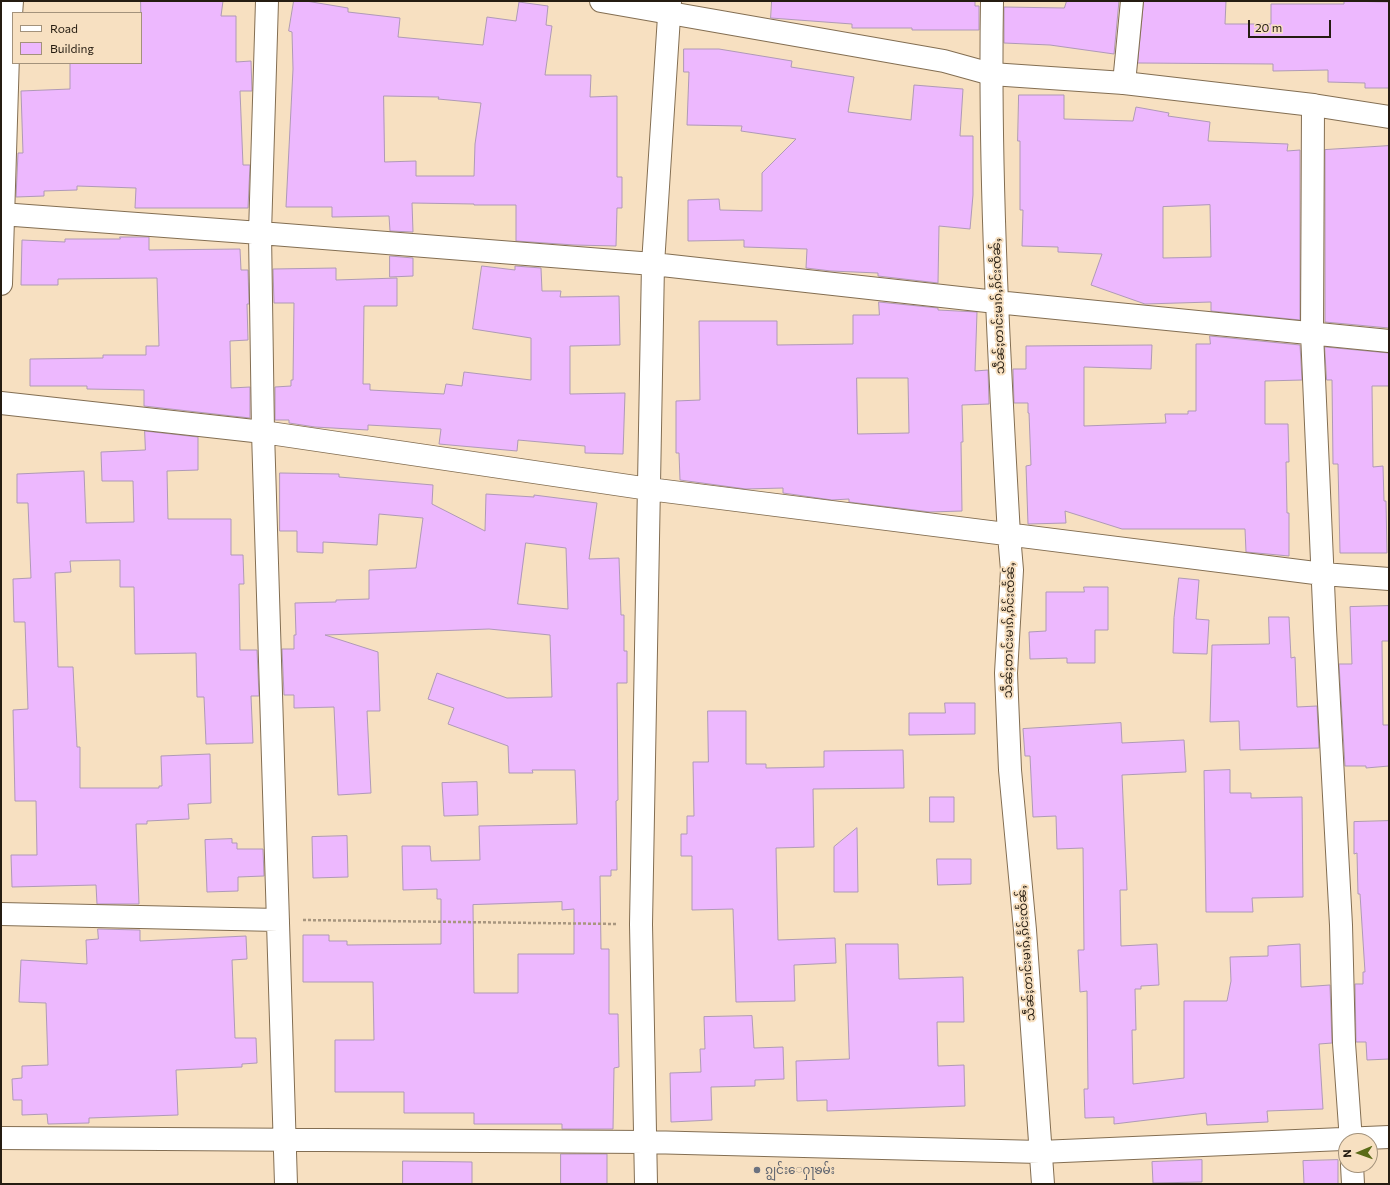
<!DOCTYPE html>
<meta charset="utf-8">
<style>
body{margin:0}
#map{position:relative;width:1390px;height:1185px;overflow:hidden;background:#f7e0c1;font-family:Commissioner,sans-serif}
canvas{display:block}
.frame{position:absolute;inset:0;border:2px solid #251c11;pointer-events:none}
.legend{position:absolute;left:12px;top:12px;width:130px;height:52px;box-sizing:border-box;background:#f7e0c1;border:1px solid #a3927b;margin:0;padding:5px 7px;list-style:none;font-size:12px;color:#251c11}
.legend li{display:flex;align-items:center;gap:8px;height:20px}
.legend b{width:20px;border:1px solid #a3927b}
.north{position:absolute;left:1338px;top:1133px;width:40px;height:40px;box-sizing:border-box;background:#f7e0c1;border:1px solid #a3927b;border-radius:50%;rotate:268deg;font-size:11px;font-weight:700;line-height:16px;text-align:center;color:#251c11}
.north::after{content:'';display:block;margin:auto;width:14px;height:18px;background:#5a6b17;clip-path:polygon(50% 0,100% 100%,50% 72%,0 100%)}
.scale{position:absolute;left:1248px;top:20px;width:83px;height:18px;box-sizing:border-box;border:2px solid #251c11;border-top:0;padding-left:5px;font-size:12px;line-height:14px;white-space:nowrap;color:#251c11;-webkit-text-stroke:3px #f7e0c1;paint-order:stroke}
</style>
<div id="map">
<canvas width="1390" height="1185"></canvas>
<div class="frame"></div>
<ul class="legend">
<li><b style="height:5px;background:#fff"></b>Road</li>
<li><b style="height:11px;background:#edb8fe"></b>Building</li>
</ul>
<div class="north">N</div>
<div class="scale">20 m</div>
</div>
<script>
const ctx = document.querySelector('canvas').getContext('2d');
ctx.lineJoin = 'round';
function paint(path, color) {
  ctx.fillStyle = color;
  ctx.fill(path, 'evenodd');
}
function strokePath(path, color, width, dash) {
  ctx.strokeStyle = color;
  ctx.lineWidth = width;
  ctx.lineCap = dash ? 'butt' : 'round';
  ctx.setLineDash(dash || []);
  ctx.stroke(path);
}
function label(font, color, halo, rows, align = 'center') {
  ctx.font = font + ' Commissioner,"Noto Sans Myanmar",sans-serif';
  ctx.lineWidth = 4;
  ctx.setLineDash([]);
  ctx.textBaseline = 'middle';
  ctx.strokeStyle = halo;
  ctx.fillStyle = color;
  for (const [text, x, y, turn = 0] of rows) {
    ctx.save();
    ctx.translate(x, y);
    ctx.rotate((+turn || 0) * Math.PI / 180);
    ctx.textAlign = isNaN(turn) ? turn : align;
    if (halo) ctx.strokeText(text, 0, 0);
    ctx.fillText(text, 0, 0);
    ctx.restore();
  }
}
const building = new Path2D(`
 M141,1h82l-2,15h15v46l15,-1 1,30h-12l3,74h7l-2,43h-113l1,-20 -59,-2v4l-33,1v5l-28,1 2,-44h5l-2,-62 49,-2v-26h71z
 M294,1h12l42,7v4l52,6 -2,19 85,8 4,-28 29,4 3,-19 29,4 -2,19 6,1 -7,49h46l-1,22 27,-1v81h5v31h-5l-1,38 -42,-1 -58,-4v-36h-42v-1l-62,-1 1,29 -23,-1 -1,-15 -57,1v-10h-46l7,-138 -1,-37 -3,-1zM384,96l55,1 -1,2 43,4 -6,41 -1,32h-58v-15l-31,1z
 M772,1h203v5h4v24h-67v-2h-60v-4l-81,-6z
 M1067,1h52l-5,53 -64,-9 -46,-2v-36l60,1z
 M1144,1h82l-1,23h46v-20h73v-3l45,1v86h-24v-5l-37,-1v-12l-55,1v-7l-135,-1z
 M684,49h35l73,12 -1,6 63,10 -6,35 63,8 3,-35 49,4 -3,47h13v59l-3,34 -31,-3 -1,57 -60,-7v-3l-47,-2 -25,-3 1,-19 -63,-2v-7l-56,1v-41l31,-1 1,11 42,1v-38l34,-34 -55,-8 1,-5 -55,-1 2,-53h-5z
 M1019,95h45v24l69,2 3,-14 33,6 -1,3 42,6 -2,19 80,3 -1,7 13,-1v170l-89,-9v-9l-66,2 -54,-19 11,-31 -44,-2v-5l-36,-1 1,-36h-3v-69h-2zM1210,205l1,52 -48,1v-51z
 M1389,146v182l-64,-6v-172z
 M120,237h29v13l91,-1 1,21h7l1,34h-2l1,36 -18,1 1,47 19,-1v31l-106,-12v-16l-57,-1v-3h-57v-27l73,-1v-3h43v-9h13l-2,-68 -99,1v6h-37l1,-45 43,2v-3h55z
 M390,256l23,2v18l-23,1z
 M482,266l33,4v-4l26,2 1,23h19l-1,6 59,-1 1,49 -50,1v48l55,-1 -2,61 -38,-1v-7l-67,-6 -1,11 -78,-7 2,-15 -73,-4v5l-53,-3 -26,-4v-3h-14v-33l16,-1v-6h2l1,-77h-20l-1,-34 63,-1v12l61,-2v28h-33l-1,78h7v6l74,4 2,-10 16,2 2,-14 67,8v-42l-58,-9z
 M879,302l59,6v2l39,2 -2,59 13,-1 1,34 -27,1 1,37h-2l1,69 -32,1 -81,-10v-3l-17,1 -49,-7v-5l-37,1 -66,-9 -1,-27h-3v-52l24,-1 -1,-79h78v24l76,-1v-29h26zM857,378h51l1,55 -51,1z
 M1210,336l90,9 2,35 -37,1v43h23l1,38h-3l1,51h2v43l-43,-4 -1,-23h-123l-57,-18 1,12 -38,1 -2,-58 5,-1 -2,-52h-1v-10h-14l-1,-34h13v-23l126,-1 -1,24 -67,-2v59l82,-3 -1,-9h23v-3h8v-67h14z
 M1325,347l64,6v33h-17l1,81 10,-1 1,35h2l1,52h-47l-2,-89h-5l-1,-84h-5z
 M145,431l53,6v33l-31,1 1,48h63v36h12l1,29h-5l1,66h17l2,46h-8l2,47 -47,1 -2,-47h-7l-1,-44 -61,1 -1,-67h-14v-27l-50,1 1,11 -16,1 3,94h15l4,80h3v41h79v-2h3l-1,-30 49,-2 1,49 -23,1 1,15 -42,2v3h-11l3,80h-42l-1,-19 -84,2 -1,-32h26l-1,-54h-21l-2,-91 15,-1 -3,-87h-11l-1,-43 18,-1 -3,-75h-11v-29l67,-3 2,52 48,-1 -1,-41h-31l-1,-29 44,-2z
 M280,473l59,1v3l94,8 -1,19 53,27 1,-37 48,3v-2l63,8 -8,56 30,-1 2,57h3v36h3v32h-10l1,117 -2,1 1,69h-6v6h-11l1,73h8v65h9l1,53 -5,1 -1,61h-51v-5h-88v-11h-70v-21h-69v-52h39l-1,-58h-70v-47h26v6h18v4l94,-1v-45h-4v-10l-34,1 -1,-44h28l1,15 49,-1 -1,-34 98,-2 -2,-54h-43l1,3h-24l-1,-27 -60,-22 6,-16 -26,-9 9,-26 70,25 45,-1 -2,-62 -61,-6 -164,6 53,17 2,59h-13l4,82 -33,2 -4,-88 -40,1v-13h-10l-2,-46h12v-14h2l-1,-32 41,-1v-2l33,-1v-29l47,-2 7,-50 -44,-4 -2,31 -54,-3v11l-26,-1v-21h-17zM526,543l40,5 2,61 -50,-5zM562,902v8l12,-1v45h-56v39h-44l-1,-88z
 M1179,578l20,2 -3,39 13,1 -2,34 -34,-1 1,-35z
 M1084,587h24v43h-13v33h-28v-5l-37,1 -1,-27 17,-1v-39h38z
 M1389,606v35h-7l1,84h6v41l-23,2v-2h-21l-6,-102h13l-2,-57z
 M1269,617h20l2,41 4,-1 2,50 20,-1 2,42 -79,2 -1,-29 -29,1 2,-77 57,-1z
 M945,703h30v31l-66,1v-22h36z
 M708,711h38v53h20v4l58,-1v-16l79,-1 1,38 -91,1 1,58 -38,1 2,92 57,-2 1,25 -42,2 1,36 -59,1 -3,-93 -41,1v-54h-11v-22h6v-18h7l-1,-54h15z
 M1121,723l1,20 62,-3 2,32 -64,3 5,115h-7l1,56 36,-2 2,41 -18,1v3h-6l1,41h-4l1,54 51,-6v-77h43l4,-20 -1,-24 38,-1v-10l32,-2 1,43 29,-2 2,58 -13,1 4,65 -56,2 1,11 -61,3 -1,-12 -92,11v-7l-29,1 -1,-29h4l-1,-98 -7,1 -2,-42h6l-1,-102 -26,1 -1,-33 -23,1 -3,-61h-5l-2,-27z
 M1230,770v23h21v5l51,-1 1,100 -51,1 1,14h-47l-2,-141z
 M477,782l1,33 -34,1 -2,-33z
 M930,797h24v25h-24z
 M1389,821v238l-22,1 -1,-18h-10l-1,-58h8v-12h2l-5,-78h-2l-1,-41 -3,1v-32z
 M857,828l1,64h-24v-45z
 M347,836l1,41 -35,1 -1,-41z
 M232,839v4h5v6h26l1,27 -26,1v14l-31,1 -2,-52z
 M937,859h34v25l-33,1z
 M98,929l42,1v11l106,-5 1,23 -15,1 3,78h21l1,25 -15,1v3l-66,3 2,45 -89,3v5l-41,1 -1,-10 -25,1v-15h-9l-1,-21 10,-1v-12l26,-1 -2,-62 -27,-1 2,-42 66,4 -1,-24 12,-1z
 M846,944h52l1,35 64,-2 1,45h-27l1,44 26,-1 1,41 -138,5v-11l-30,1 -1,-40 53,-2z
 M752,1016l2,32 29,-1 1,32 -29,1v6l-44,1 1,33 -41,2 -1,-49 31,-1 -1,-23h5l-1,-32z
 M561,1154h46v30h-46z
 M1202,1160v22l-49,1 -1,-21z
 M1338,1160v24h-34l-1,-23z
 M403,1161l69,1v22h-69z`);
paint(building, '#edb8fe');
strokePath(building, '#af99b6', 1);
const street = new Path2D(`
 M267,1l-7,232 3,199 23,752
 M992,1c-3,178 7,356 17,534l3,35 -6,103 4,97 15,160 18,254
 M1124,83l8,-82
 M1313,105l-1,228 13,296 16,296 3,118 7,98
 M1,214l259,19 393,31 343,38 393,39
 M1,284l7,-229 4,-54
 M1,403l262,29 386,57 674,85 66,5
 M1,914l277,6
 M1,1138l645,4 394,10 349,-15
 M1352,1165l1,19
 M646,1184l-5,-260 12,-660 17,-263`);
const highway = new Path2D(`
 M601,1l343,60 47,13 133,9 189,22 76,12`);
strokePath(street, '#836e52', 24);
strokePath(highway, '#836e52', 24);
strokePath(new Path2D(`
 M303,920l313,4`), '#a8967f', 2.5, [3, 2]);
strokePath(street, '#fff', 22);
strokePath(highway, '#fff', 22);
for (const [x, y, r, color] of [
 [757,1170,4,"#6b7280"]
]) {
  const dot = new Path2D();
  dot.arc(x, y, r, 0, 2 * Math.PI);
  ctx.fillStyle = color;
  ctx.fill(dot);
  strokePath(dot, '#f7e0c1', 1.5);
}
label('12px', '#251c11', '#f7e0c1', [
 ["သဵၼ်ႈတၢင်းမၢၵ်ႇၵႅင်းၸႅၼ်ႇ",998,306,-92],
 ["သဵၼ်ႈတၢင်းမၢၵ်ႇၵႅင်းၸႅၼ်ႇ",1009,630,-89],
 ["သဵၼ်ႈတၢင်းမၢၵ်ႇၵႅင်းၸႅၼ်ႇ",1026,953,-94]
]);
label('12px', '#5b616d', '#f7e0c1', [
 ["ၵျွင်းေႁႃၶမ်း",765,1170]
], 'left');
</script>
